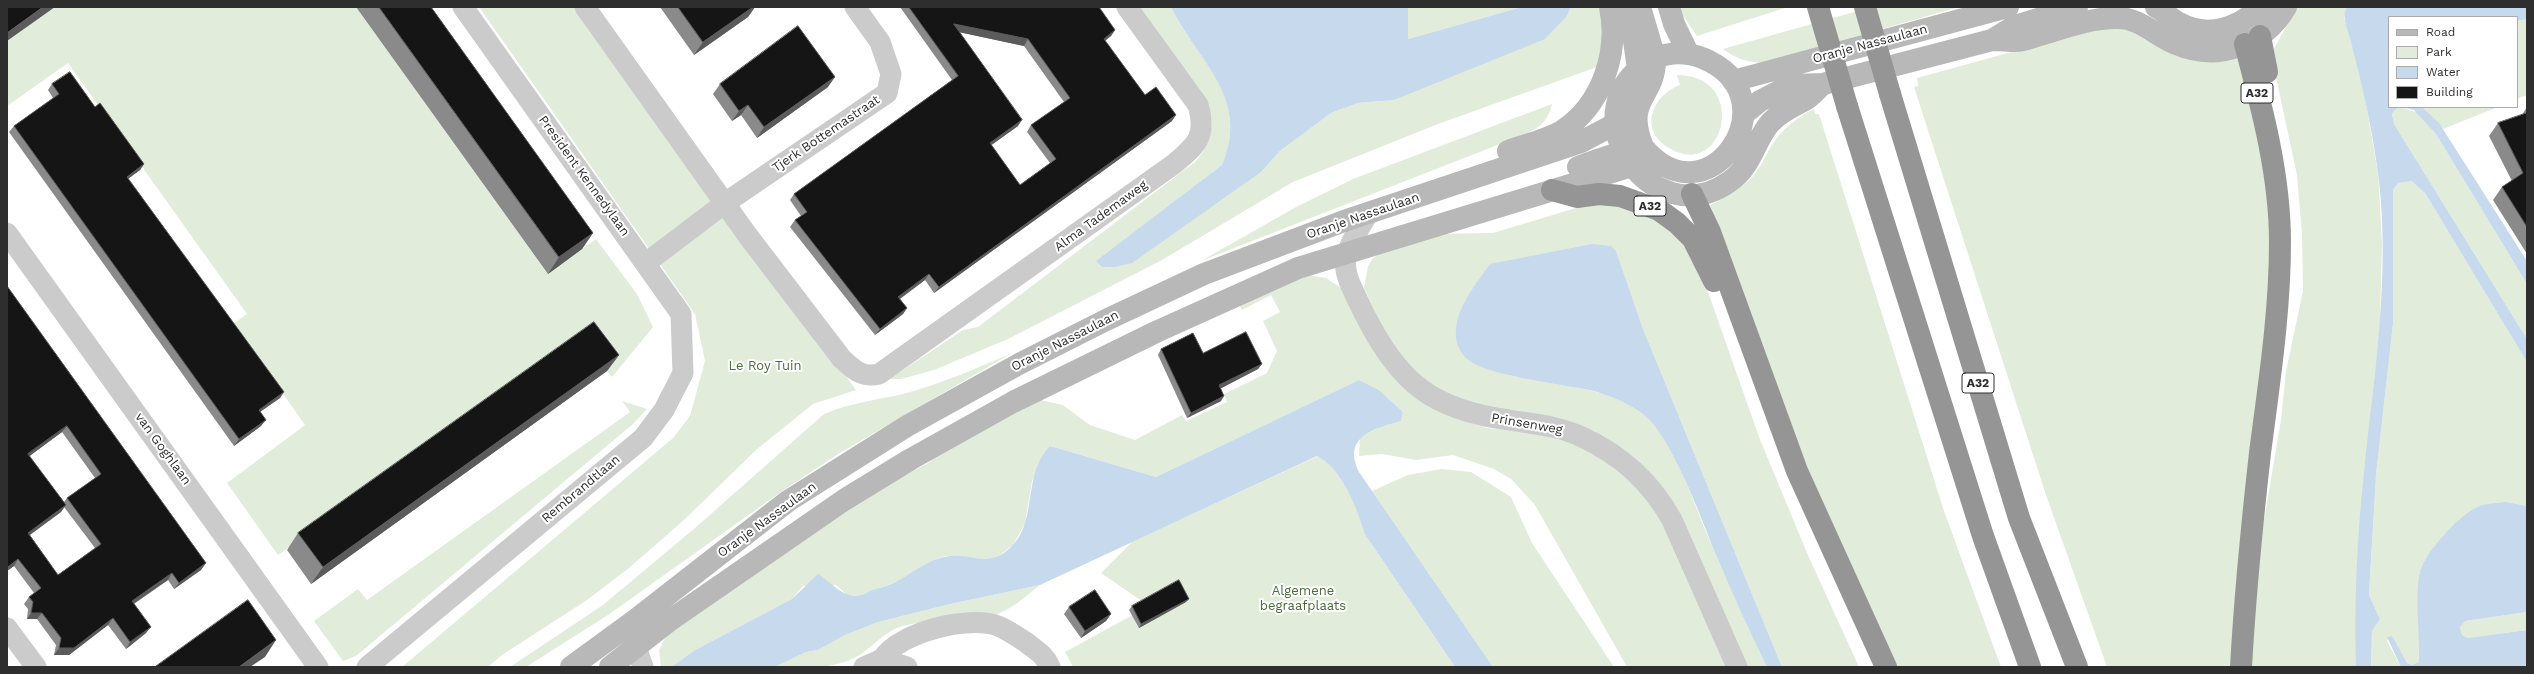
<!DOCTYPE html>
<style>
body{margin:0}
#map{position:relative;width:2534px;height:674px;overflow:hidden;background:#fff;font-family:"Work Sans",sans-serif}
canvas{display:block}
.frame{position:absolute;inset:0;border:8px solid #2e2e2e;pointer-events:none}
.legend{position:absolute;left:2388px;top:16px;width:130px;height:92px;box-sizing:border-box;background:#fff;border:1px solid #ababab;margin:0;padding:5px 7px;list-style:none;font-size:12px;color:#2e2e2e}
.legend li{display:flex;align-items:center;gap:8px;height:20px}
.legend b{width:20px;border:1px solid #ababab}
</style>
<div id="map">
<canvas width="2534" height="674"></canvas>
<div class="frame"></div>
<ul class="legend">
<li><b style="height:5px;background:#b8b8b8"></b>Road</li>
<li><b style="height:11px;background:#e2ecdb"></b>Park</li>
<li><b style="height:11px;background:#c6d9ed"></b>Water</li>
<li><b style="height:11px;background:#151515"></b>Building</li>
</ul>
</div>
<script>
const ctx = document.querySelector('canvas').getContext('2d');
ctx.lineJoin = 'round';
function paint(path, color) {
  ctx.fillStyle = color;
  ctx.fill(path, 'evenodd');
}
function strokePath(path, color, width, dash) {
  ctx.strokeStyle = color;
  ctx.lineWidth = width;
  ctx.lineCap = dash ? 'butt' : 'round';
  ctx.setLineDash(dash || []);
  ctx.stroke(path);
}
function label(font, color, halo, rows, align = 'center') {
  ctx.font = font + ' "Work Sans",sans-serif';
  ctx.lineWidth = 4;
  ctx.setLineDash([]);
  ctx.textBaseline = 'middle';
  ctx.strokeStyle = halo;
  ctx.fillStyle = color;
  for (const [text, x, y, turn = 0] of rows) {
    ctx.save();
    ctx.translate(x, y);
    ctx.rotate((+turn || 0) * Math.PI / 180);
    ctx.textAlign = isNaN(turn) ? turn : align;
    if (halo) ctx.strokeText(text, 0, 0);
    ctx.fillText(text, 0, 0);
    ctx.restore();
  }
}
paint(new Path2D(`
 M55,7h301l191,266 49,-34 41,55 16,33 -41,50 -30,-39 -304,217 -51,-72 78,-58 -57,-81 -19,-17 18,-13 -179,-251 -61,43v-65z
 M479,7h99l278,383 -43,14 -57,46 -72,70 -55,48 -42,32 -85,55 -14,12h-86l271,-229 17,-22 15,-55 -10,-47z
 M1137,7h34c27,55 80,90 51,158l-125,96 5,6 159,-95 19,-21 51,-38 27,-10 36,-3 173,-84 4,-9h30l1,41 -5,19 -159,57 -145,58 -131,78 -154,79 -74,31 -33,9h-20l19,-7 63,-42 15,-3 218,-166c11,-13 17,-26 15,-45 -2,-19 -60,-89 -74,-109z
 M1408,7h114l-114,32z
 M1677,7h108v1l-88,28z
 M1872,7h87l-196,56c-16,-1 -27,-4 -40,-14z
 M2297,7h50l-3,11 18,63 16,92 4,70 -2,80 -21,211 -3,133h-105l9,-123 21,-124 5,-49 17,-80 -1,-56 -5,-60 -26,-121z
 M2527,19v76l-10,4v-78z
 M2099,28h20l15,4 77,29 28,-2 22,95 6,43 3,38v54l-37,378h-126l-61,-172 -132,-408 4,-1 -1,-8z
 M1677,75c73,0 48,107 -8,73 -30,-17 -18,-52 11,-63z
 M1552,104c-4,16 -9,21 -24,29l-327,128 95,-54 57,-28z
 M2401,107l17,6 18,21 91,150v55l-133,-215 -2,-10 4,-5z
 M2422,107h76l-55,22z
 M1814,109l1,5h4l125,397 57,156h-106l-88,-196 -97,-266c16,-8 30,-15 43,-29 7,-8 11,-17 16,-26 10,-18 26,-32 45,-41z
 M2406,180l9,2 10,11 102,169v144l-20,-4 -64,33 -24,39v88l-7,3 -5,-2 -17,-27 -3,5 14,26h-30l1,-36 8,-12 -11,-24 7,-120 17,-151v-134l5,-7z
 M1607,203l55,19 26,27 19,40 52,148 48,116 52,114h-77l-139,-338 -27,-77 -108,123c37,6 109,15 136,39 30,28 47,81 62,118 20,45 39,91 61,135h-20l-100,-195 -173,-66 -47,-22 -34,-34 -29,-62 4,-22 5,-8 7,-5 56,-19 57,-1 93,-28z
 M1309,275l17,3 15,10 116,130 30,10 46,5 43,11 23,12 47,39 19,31 63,141h-101l-92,-162 -24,-26 -17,-10 -41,-14 -37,5 -34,-6 -23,2 1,-19 20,-10 21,-6 2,-9 -24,-22 -20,-10 -203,97 -106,-31 -18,35 -7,42 -12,22 -18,14 -17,1 -17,-4h-16l-11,4 -34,20 -43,17 -10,-2 -11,-10 -33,1 -11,13 -97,51 -24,17h-10l-2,-17 7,-14 196,-138 66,-35 21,-16 91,-47 23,5 27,20 45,15 47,-25 4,6 41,-19 -3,-8 43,-21 10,-22 -14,-30 17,-9 -9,-17 -29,15 -3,-6z
 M1012,353l-174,101 -60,40 -170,121 -82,52h-16l93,-62 92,-77 129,-114c26,-11 52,-14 79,-20 38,-10 74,-26 109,-41z
 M622,401l25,8 -14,15 -277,232 -13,5 -29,-40 44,-32 9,11 263,-188z
 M1318,456c23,11 40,52 46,77l91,134h-382l-8,-15 84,-46 -48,-33 31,-31z
 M1441,469l30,3 40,25 21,46 82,124h-121l-121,-176 36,-16z
 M1040,585c-14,11 -31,27 -49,31 -28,7 -59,2 -88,10 -16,4 -29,19 -42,28 -26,17 -57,13 -86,13l31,-15 12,-2 27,-15 33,-13 72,-18z
 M2527,612v18l-60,8 -5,-3 -2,-8 4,-6z`), '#e2ecdb');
paint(new Path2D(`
 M1171,7h237v32l114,-32h49l-4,9 -22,23 -151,61 -36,3 -27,10 -51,38 -19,21 -129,91 -17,4h-13l-6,-6 126,-96c29,-67 -24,-103 -51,-158z
 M2347,7h180v12l-10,2v-4h-128v90h33l17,16 88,138v23l-91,-150 -22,-24 -13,-3 -5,2 -4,5 2,10 133,215v23l-102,-169 -13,-12 -14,2 -5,7v134l-17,151 -7,120 11,24 -8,12 -1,36h-15c-2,-64 1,-130 8,-194 10,-100 27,-199 14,-300 -6,-45 -16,-90 -28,-134 -2,-9 -9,-23 -3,-32z
 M1592,244l19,2 5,5 27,78 139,338h-15c-18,-36 -34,-72 -50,-110 -15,-36 -45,-121 -74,-143 -14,-11 -33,-18 -49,-23 -27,-7 -115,-15 -130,-35 -23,-30 9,-68 26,-92z
 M1359,380l20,10 24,22 -2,9c-27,8 -59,15 -42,51l134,195h-38l-91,-134c-6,-24 -23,-66 -47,-77l-277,129 -90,19 -72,18 -33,13 -27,15 -12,2 -31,15h-104l24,-17 97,-51 26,-25c11,7 25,23 38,22 6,0 12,-4 17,-6 10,-3 20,-6 28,-11 14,-8 28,-19 43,-22 28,-6 44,14 68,-11 26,-27 10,-71 38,-100l106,31z
 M2507,502l20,4v106l-62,9 -5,6 2,8 5,3 60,-8v37h-126l-14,-30 5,-1 15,27 5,2 7,-3c1,-28 -4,-58 0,-86 3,-21 41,-63 61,-70 8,-3 19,-3 27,-4z`), '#c6d9ed');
strokePath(new Path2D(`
 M585,7l163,229 94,123c12,11 20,19 37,15l295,-210c23,-19 33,-28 24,-59l-71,-98
 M1368,214c-31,50 -28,50 -3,101 34,68 68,95 144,105 24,4 50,6 73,17 39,18 69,45 90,83l65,147
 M7,233l311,434
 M646,263l79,-60 162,-110 4,-19 -11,-32 -25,-35
 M7,628l29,39
 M635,630l1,17 7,20
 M882,659c18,-27 86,-44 116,-33 10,4 20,11 29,17 10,8 18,12 23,24
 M882,659l25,8
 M367,667l276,-229 21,-28 19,-37 -2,-59 -218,-307
 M864,667l18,-8`), '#cbcbcb', 21);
strokePath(new Path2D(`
 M1625,7l9,34 4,28
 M1640,7l15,51c18,-7 38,-6 56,4 79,42 -4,162 -68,85
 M1669,7l5,17 14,29
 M2156,7c8,4 15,12 23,16 29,16 59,5 82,-16
 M1992,40c8,0 16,1 24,1 8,0 16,-4 24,-6 24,-7 50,-17 76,-17 23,-1 40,18 60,26 42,18 88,1 110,-37
 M1733,81l275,-74
 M1744,114l16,-13 31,-16 32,-1 169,-44 23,-14 62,-19
 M1508,151c17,-6 39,-11 54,-20 41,-27 57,-79 48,-124
 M1578,167c21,-8 42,-15 65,-20 -20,-50 13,-48 12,-89 -92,49 -5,179 74,124 22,-14 25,-40 41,-59 10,-11 22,-16 35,-23 7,-4 12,-11 18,-16
 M571,667l63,-46 154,-120 119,-75 112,-62 87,-44 98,-46 140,-53 237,-79 34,-18
 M610,667l59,-46 175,-121 67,-41 102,-57 145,-71 140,-63 334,-102`), '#b8b8b8', 22);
strokePath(new Path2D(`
 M2260,36l7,36
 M1890,94l129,424 58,149
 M1847,106l136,430 47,131
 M1552,190l25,7 22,-3 21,2 39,14 18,13 16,16 21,42
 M1692,194l18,38 87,239 89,196
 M2241,667c4,-72 11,-143 19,-214 9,-70 20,-140 20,-211 0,-67 -18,-134 -35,-198`), '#959595', 22);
strokePath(new Path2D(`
 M1818,7l29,99
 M1865,7l25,87`), '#959595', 22);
paint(new Path2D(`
 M356,7h75l162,226 -11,16 -34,25z
 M660,7h95l-7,10 -54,38z
 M900,7h199l16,23 -4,6 -6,5 40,54 27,26 -238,172 -9,-13 -25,19 7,9 -4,6 -28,21 -85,-108 5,-7 6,-4 -11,-16 4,-6 158,-114zM959,32l65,14 40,56 -33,23 -4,7 23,31 -30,22 -29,-40 27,-19z
 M52,84l43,23 49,57 -4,6 -12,9 156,213 -4,6 -20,14 1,14 -27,20 -225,-314 5,-6 39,-28 -5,-8z
 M720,84l108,3 -71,51 -16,-23 -9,6 -19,-27z
 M2527,107v147l-34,-54 9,-13 10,-6 -23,-45 9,-13 24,-8z
 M7,286l194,284 -27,19 -6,-9 -34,24 12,29 -20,16 -18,-24 -39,30h-15l2,-10 -19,-26h-10l1,-10 -4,-5 5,-7 5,-4 -20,-27 -7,5zM62,432l33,46 -28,20 -3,4 -35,-46zM64,507l31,41 -37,27 -28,-40 31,-23z
 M1161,349l42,4 59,11 -4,5 -37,19v13l-34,17 -29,-63z
 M619,355l-12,16 -296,213 -24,-34 11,-17z
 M1186,602l-47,26 -10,-18 3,-4z
 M1069,607l42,7 -5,7 -25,17 -17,-24z`), '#8a8a8a');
paint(new Path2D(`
 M43,7h12l-48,34v-8z
 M753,7h2l-7,10 -54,38 9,-13z
 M954,24l74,15 -4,7 -75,-16z
 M1115,30l-4,6 -12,9 5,-6z
 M835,77l-7,10 -71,51 7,-11z
 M748,105l-7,10 -9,6 7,-10z
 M1176,115l-4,6 -238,172 5,-6z
 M1022,120l-4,6 -32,23 4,-6z
 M144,164l-4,6 -18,13 5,-6z
 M593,233l-11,16 -34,25 11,-17z
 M929,274l-4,6 -31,23 4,-6z
 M907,308l-4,6 -28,21 5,-6z
 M619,355l-12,16 -296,213 12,-17z
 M1262,364l-4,5 -42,22 3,-6z
 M284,392l-4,6 -26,18 5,-6z
 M1224,396l-3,5 -34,17 4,-5z
 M266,420l-5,6 -27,20 5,-7z
 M67,426l-5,6 -39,29 5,-7z
 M66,505l-5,7 -37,27 4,-6z
 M18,559l-4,7 -7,5 1,-4z
 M206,563l-5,7 -27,19 5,-6z
 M172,573l-4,7 -41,28 5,-7z
 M1189,599l-3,3 -47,26 2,-4z
 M31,613h11l-5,6h-10z
 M1111,614l-5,7 -25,17 4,-7z
 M113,618l-5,7 -39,30h-15l5,-7z
 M151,627l-5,6 -20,16 4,-7z
 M276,640l-11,17 -15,10h-11z`), '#5b5b5b');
const building = new Path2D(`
 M7,7h36l-36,26z
 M379,7h52l162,226 -34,24z
 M678,7h75l-50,35z
 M909,7h190l16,23 -11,9 41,56 11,-8 20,28 -237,172 -10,-13 -31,23 9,11 -27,21 -85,-109 12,-8 -13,-18 164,-118zM954,24l74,15 42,59 -39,27 25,34 -36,26 -30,-42 32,-23z
 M798,26l37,51 -71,50 -16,-22 -9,6 -19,-27z
 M70,72l25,35 5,-4 44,61 -17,13 157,215 -25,18 7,10 -27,19 -225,-313 45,-32 -7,-10z
 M2527,113v114l-25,-40 21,-14 -25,-50z
 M7,286l199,277 -27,20 -7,-10 -40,28 19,26 -21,15 -17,-24 -39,30h-15l2,-10 -19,-25h-11l2,-11 -4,-5 12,-9 -23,-29 -10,8 -1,-1zM67,426l34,48 -34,24 34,46 -43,31 -30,-42 38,-28 -38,-51z
 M594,322l25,33 -296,212 -25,-34z
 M1246,332l16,32 -43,21 5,11 -33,17 -30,-64 32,-16 10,20z
 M1179,580l10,19 -48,25 -9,-18z
 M1095,590l16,24 -26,17 -16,-24z
 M248,600l28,40 -37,27h-84z`);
paint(building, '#151515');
strokePath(building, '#5b5b5b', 1);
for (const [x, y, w] of [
 [2257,93,32],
 [1650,206,32],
 [1978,383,32]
]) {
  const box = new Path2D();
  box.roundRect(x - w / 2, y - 10, w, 20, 3);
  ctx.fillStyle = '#fff';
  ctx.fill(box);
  strokePath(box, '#2e2e2e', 1);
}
label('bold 12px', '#2e2e2e', null, [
 ["A32",2257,93],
 ["A32",1650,206],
 ["A32",1978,383]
]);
label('13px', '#2e2e2e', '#fff', [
 ["Oranje Nassaulaan",1870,44,-15],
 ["Tjerk Bottemastraat",826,134,-34],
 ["President Kennedylaan",584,176,54],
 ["Alma Tademaweg",1101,216,-36],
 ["Oranje Nassaulaan",1363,216,-19],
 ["Oranje Nassaulaan",1065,341,-27],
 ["Prinsenweg",1527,424,10],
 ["van Goghlaan",163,449,54],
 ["Rembrandtlaan",581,489,-40],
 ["Oranje Nassaulaan",767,520,-36]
]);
label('13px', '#4b6b3a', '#fff', [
 ["Le Roy Tuin",765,366],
 ["Algemene",1303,591],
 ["begraafplaats",1303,606]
]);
</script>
